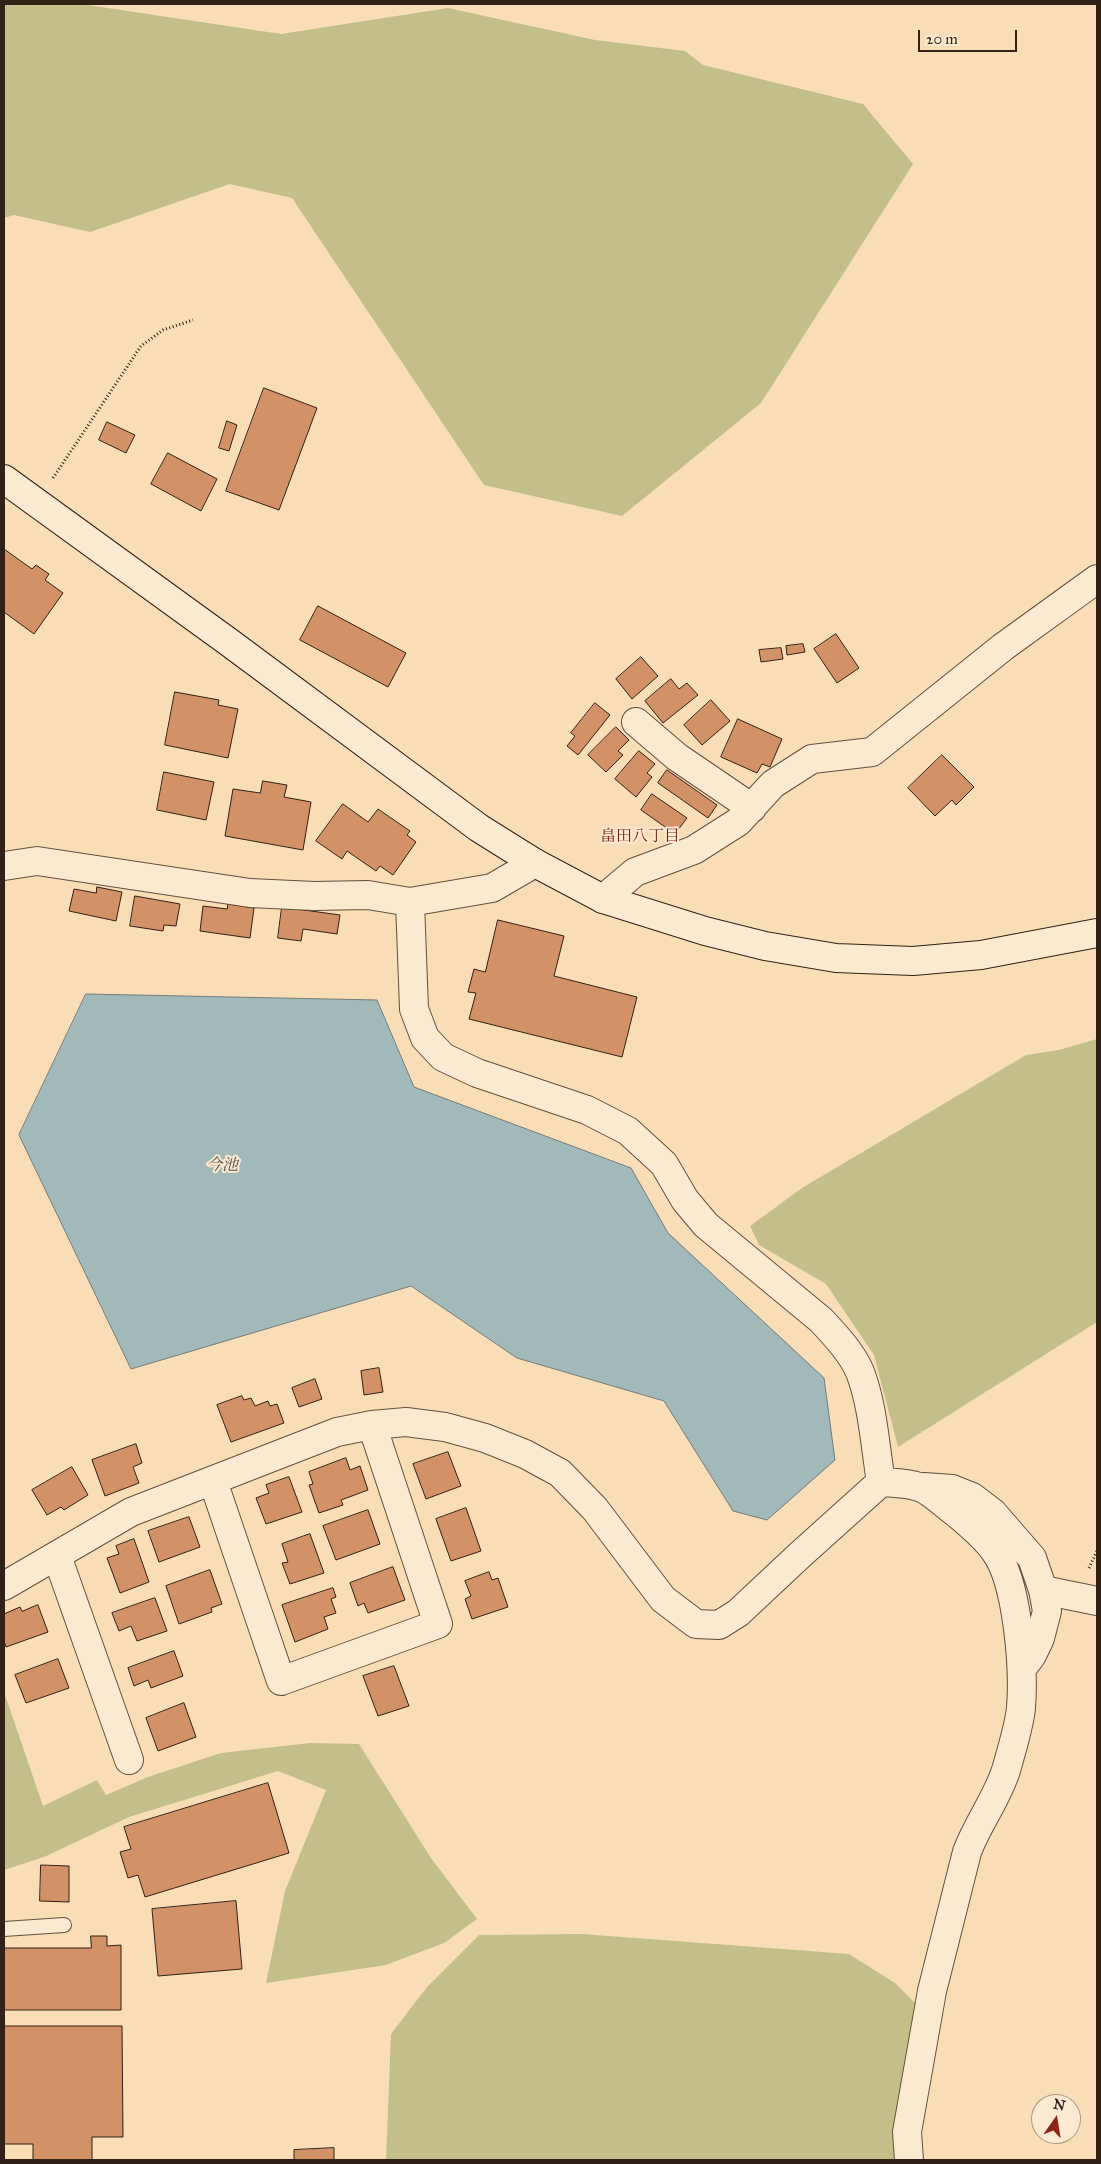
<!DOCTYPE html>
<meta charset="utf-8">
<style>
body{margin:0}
#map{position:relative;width:1101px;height:2164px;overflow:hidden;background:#f9ddb7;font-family:"IM FELL Great Primer",serif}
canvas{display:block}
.frame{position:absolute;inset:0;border:5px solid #312116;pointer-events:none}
.north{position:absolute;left:1031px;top:2094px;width:50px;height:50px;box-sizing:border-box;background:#fbe9d0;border:1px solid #aa9986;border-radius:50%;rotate:13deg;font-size:14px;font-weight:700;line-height:20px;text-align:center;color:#312116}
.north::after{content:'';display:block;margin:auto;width:18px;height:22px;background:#8f2418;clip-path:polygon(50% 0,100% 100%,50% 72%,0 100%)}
.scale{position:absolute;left:918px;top:30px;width:99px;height:22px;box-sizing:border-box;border:2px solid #312116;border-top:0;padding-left:6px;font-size:15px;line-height:18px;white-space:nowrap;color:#312116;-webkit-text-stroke:4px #fbe9d0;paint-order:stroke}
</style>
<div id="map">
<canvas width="1101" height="2164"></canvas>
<div class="frame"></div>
<div class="north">N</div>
<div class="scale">20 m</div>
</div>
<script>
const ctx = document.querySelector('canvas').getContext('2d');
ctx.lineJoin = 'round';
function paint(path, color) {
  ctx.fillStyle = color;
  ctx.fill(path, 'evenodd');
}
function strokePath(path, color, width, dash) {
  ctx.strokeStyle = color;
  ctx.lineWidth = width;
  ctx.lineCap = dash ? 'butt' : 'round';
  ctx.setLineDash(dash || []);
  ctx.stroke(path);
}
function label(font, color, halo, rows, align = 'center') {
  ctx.font = font + ' "IM FELL Great Primer","Noto Serif JP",serif';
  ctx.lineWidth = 4;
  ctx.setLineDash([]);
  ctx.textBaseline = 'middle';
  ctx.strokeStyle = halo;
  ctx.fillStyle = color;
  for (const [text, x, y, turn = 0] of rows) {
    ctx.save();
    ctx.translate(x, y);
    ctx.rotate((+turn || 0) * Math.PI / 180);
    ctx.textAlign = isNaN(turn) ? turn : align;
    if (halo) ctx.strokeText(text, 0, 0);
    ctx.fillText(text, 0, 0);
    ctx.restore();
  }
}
paint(new Path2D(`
 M4,4h77l200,30 167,-26 147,32 90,11 18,14 160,39 50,60 -152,239 -139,113 -138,-31 -192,-287 -62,-14 -140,48 -76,-17 -10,3z
 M1097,1039v283l-199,125 -24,-92 -48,-71 -67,-39 -9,-19 52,-38 224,-133 33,-5z
 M4,1692l39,114 54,-26 9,15 42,-18 73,-24 89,-10 49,1 72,114 46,61 -33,24 -58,22 -120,18 19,-92 41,-101 -48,-19 -149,46 -85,40 -40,13z
 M582,1934l267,20 46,29 26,26 -24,151h-511l5,-126 36,-47 52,-52z`), '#c4bf8a');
const water = new Path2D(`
 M86,994l291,6 37,87 217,81 37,65 156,145 11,82 -68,60 -34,-9 -69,-110 -147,-43 -106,-72 -280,83 -112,-234z`);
paint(water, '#a2b9b9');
strokePath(water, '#757c78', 1);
const building = new Path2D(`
 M264,388l53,20 -38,102 -53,-19z
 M227,421l10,4 -8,26 -10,-3z
 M107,422l28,13 -9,18 -27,-13z
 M168,453l49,26 -16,32 -50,-27z
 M4,549l28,20 4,-4 13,9 -4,6 18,13 -29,41 -30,-22z
 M318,606l88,47 -18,34 -88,-47z
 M836,634l23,34 -22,15 -23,-34z
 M803,644l2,8 -18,3 -1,-9z
 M781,648l2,11 -22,3 -2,-12z
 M641,657l17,19 -26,23 -16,-20z
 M671,679l8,10 8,-6 11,12 -35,28 -18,-22z
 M175,692l44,8 -1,5 20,4 -10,49 -63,-13z
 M711,700l19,21 -28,24 -18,-20z
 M595,703l15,12 -32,40 -11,-9 8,-10 -4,-3z
 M738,719l44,20 -12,28 -8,-3 -5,9 -36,-16z
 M616,727l13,13 -11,11 5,4 -17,17 -18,-17z
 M639,751l16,13 -8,9 5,4 -16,20 -21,-18z
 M942,755l32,32 -18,18 -4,-5 -17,16 -27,-28z
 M667,770l50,35 -9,13 -50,-35z
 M164,772l50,10 -8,38 -49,-10z
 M263,781l24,4 -3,12 27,5 -8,48 -78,-14 8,-47 27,4z
 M652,794l35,24 -12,16 -34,-24z
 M343,804l25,18 10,-13 32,22 -3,4 9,7 -23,33 -13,-9 -4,5 -29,-20 -5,8 -26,-18z
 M97,887l25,5 -6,29 -47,-10 5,-22 22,4z
 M135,896l45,8 -4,22 -12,-1 -1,6 -33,-5z
 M228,904l26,4 -4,30 -50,-7 3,-25 24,3z
 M282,907l58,8 -3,19 -34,-5 -2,12 -23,-3z
 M498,920l66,16 -10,40 83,21 -15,60 -153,-38 7,-26 -8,-1 6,-23 11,3z
 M379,1368l4,24 -19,3 -3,-24z
 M315,1379l7,20 -23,8 -7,-19z
 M242,1396l2,4 7,-2 4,8 13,-5 2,5 7,-2 7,19 -53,19 -14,-37z
 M136,1444l6,19 -9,4 6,16 -34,13 -13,-36z
 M448,1452l13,34 -35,13 -13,-35z
 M346,1458l4,12 10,-4 8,24 -27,10 2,5 -24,8 -10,-28 4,-1 -4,-12z
 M72,1467l16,28 -24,15 -3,-3 -14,8 -15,-25z
 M289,1477l13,35 -36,12 -10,-26 13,-5 -3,-8z
 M466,1508l15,43 -30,10 -15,-42z
 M368,1510l12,34 -44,16 -13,-34z
 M189,1517l11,30 -41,15 -11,-31z
 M310,1534l14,39 -34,11 -8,-21 6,-1 -6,-18z
 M134,1539l15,43 -29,11 -13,-35 12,-4 -3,-8z
 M393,1567l12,33 -37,13 -4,-10 -6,3 -8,-23z
 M210,1570l12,34 -11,4 1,4 -33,12 -13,-38z
 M489,1572l3,8 6,-2 10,29 -36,12 -7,-20 6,-3 -6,-15z
 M333,1588l3,9 -5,2 5,14 -12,4 4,12 -33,13 -13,-37z
 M155,1598l12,33 -30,10 -6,-15 -12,5 -7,-18z
 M38,1605l10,27 -42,15 -2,-6v-27l16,-7 2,4z
 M174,1651l9,25 -32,12 -3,-8 -14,6 -6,-18z
 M58,1659l11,29 -43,15 -11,-28z
 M394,1666l15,40 -31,10 -15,-40z
 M184,1703l12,34 -38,14 -12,-33z
 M268,1783l21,70 -144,44 -7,-22 -10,3 -8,-26 11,-3 -7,-22z
 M41,1865l28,1v36l-29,-1z
 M236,1901l6,68 -84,7 -6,-67z
 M91,1936h16v10l14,-1v65h-117v-62h87z
 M4,2026h118l1,111h-31v23h-59v-16h-29z
 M334,2148v12h-40v-10z`);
paint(building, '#d29166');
strokePath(building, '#312116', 1);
const lane = new Path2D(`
 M4,1929l60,-4`);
const street = new Path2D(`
 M636,722l41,35 75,51
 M4,866l33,-5 213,32 64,3 54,-1 42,7 82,-14 43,-25
 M603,899l32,-27 59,-22 44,-28 35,-38 39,-25 60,-7 131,-105 94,-68
 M410,902l4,107 11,29 18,19 34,16 110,37 41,21 36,33 21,36 21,25 115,95c14,15 31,33 39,52 13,34 15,74 21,110
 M213,1481l68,200 157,-57 -66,-199
 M924,1487l28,2 20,8 21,16 39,45 11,32 4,21 -7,27 -8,17 -9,12
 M57,1556l72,204
 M4,1586l127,-74 206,-80 35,-7 34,-3 39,5 40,11 40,16 35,19 35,36 68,90 33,25 23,1 19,-12 63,-59 80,-72c12,1 27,1 38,5 11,3 27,19 37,26 13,11 28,23 38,37 24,31 30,119 27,158 -2,19 -9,40 -14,59 -9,31 -29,55 -40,85l-35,139 -25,141 2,28
 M1043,1590l54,11`);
const secondary = new Path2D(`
 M4,479l226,164 249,185 56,35 68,36 102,32 60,15 71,12 77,3 68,-6 116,-22`);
strokePath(lane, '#63503e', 16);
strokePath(street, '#63503e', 30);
strokePath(secondary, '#312116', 30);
strokePath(new Path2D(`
 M53,478l88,-132 22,-16 30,-10
 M1089,1568l8,-17`), '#312116', 3, [1, 2.5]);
strokePath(lane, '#fbe9d0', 14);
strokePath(street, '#fbe9d0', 28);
strokePath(secondary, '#fbe9d0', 28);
label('16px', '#7a1f14', '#fbe9d0', [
 ["畠田八丁目",640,837]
]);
label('italic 16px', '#534f47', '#fbe9d0', [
 ["今池",222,1166]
]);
</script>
